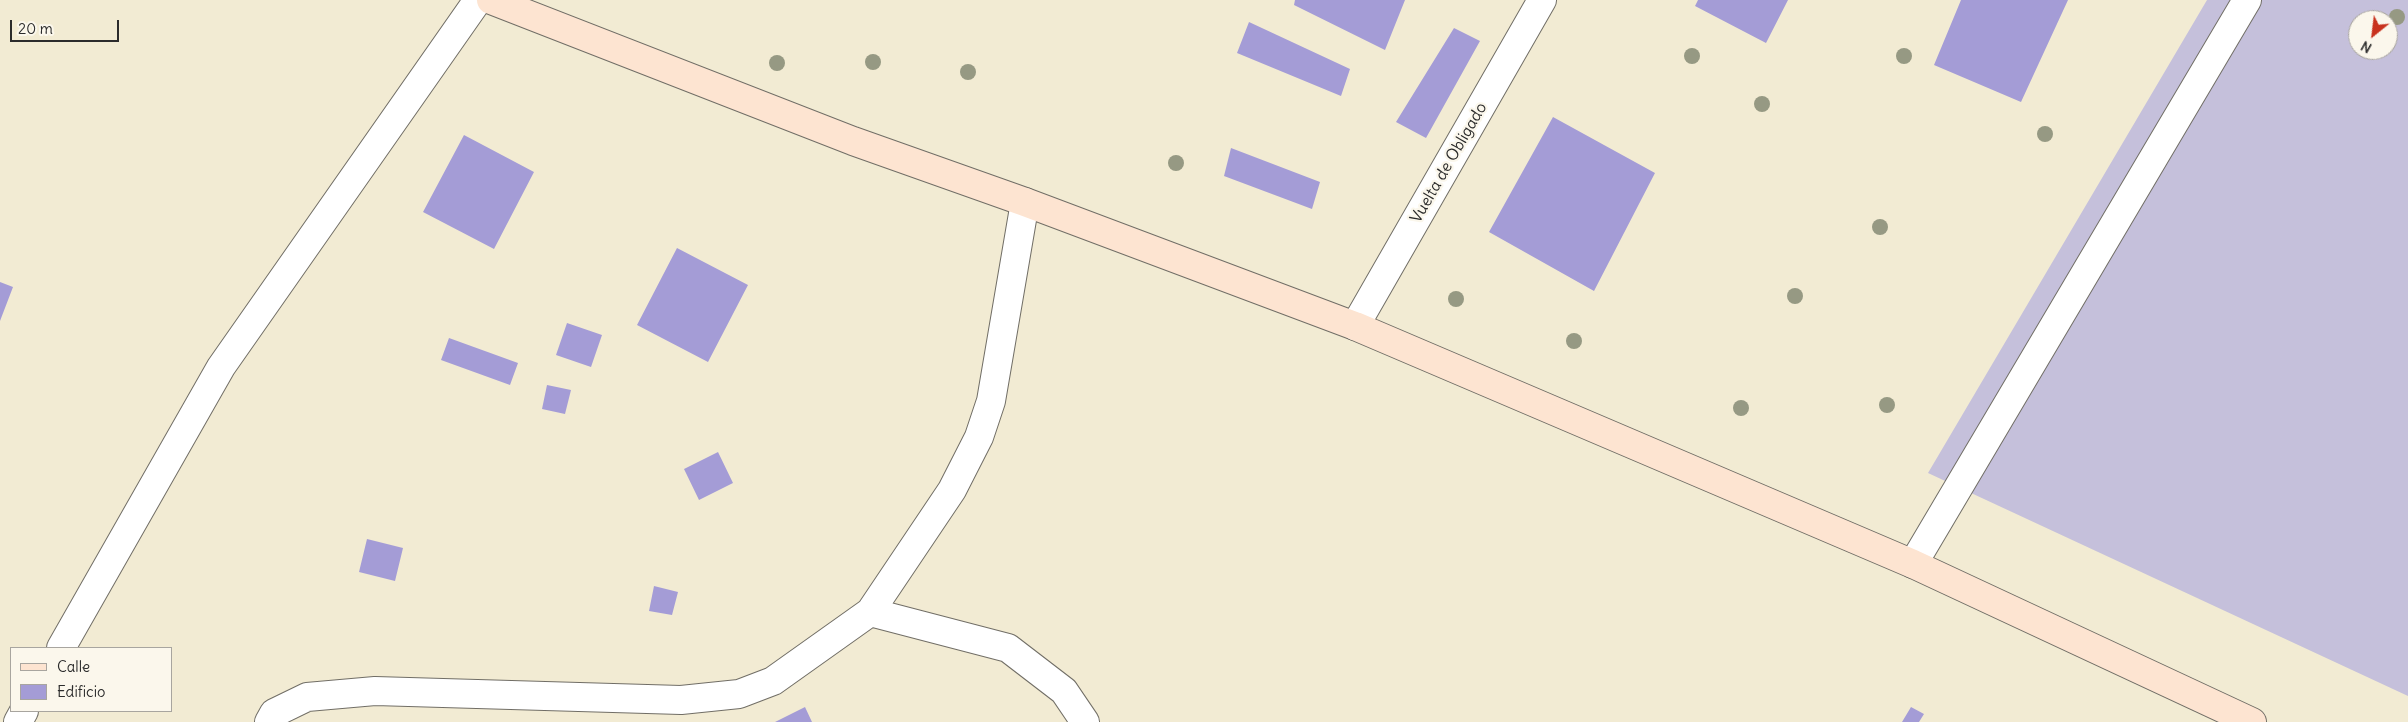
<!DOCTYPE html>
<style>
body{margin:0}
#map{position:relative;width:2408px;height:722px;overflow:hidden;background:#f2ebd3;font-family:Delius,sans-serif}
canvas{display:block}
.legend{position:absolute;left:10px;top:647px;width:162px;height:65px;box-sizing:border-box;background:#fbf7ec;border:1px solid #a8a59f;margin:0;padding:6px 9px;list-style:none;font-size:15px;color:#2b2b2b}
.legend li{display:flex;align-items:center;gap:10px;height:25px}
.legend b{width:25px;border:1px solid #a8a59f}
.north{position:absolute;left:2348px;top:10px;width:50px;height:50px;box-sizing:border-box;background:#fbf7ec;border:1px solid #a8a59f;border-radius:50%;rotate:209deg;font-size:14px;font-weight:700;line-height:20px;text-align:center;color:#2b2b2b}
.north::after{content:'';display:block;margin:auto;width:18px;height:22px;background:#c8321e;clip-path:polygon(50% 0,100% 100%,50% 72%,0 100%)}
.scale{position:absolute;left:10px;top:20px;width:109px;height:22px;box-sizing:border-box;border:2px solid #2b2b2b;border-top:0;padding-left:6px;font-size:15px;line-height:18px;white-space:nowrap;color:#2b2b2b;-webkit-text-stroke:4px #fbf7ec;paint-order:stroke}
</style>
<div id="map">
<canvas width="2408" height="722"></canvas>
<ul class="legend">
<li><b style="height:6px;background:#fde4d1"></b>Calle</li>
<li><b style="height:14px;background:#a49cd6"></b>Edificio</li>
</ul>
<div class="north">N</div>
<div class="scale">20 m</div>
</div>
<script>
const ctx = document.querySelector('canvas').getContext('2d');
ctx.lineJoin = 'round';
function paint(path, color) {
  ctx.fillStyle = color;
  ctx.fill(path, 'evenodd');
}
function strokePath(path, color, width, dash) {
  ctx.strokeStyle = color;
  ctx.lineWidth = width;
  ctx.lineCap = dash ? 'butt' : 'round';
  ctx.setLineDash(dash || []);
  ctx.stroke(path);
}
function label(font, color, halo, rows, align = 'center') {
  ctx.font = font + ' Delius,sans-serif';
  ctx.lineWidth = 4.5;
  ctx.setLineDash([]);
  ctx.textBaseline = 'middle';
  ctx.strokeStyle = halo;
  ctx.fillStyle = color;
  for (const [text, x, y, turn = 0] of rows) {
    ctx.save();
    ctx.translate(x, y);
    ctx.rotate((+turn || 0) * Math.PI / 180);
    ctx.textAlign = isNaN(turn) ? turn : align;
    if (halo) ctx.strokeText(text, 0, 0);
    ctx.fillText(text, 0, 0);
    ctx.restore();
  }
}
paint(new Path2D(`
 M2207,0h201v696l-480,-223zM2358,20h30v30h-30z`), '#c5c0db');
paint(new Path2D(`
 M1295,0h110l-20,50 -91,-45z
 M1698,0h90l-22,43 -71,-37z
 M1961,0h107l-47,102 -87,-37z
 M1249,22l101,47 -9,27 -104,-43z
 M1454,28l26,13 -54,97 -30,-16z
 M1553,117l102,56 -61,118 -105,-59z
 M464,135l70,37 -40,77 -71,-37z
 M1231,148l89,34 -8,27 -88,-33z
 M677,248l71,37 -40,77 -71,-37z
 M0,282l13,5 -13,34z
 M567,323l35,12 -11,32 -35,-12z
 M449,338l69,25 -8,22 -69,-25z
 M547,385l24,5 -6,24 -23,-5z
 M718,452l15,31 -34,17 -15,-31z
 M367,539l36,9 -8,33 -36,-9z
 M654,586l24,6 -6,23 -23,-4z
 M805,707l7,15h-37z
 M1911,707l13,7 -5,8h-17z`), '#a49cd6');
const street = new Path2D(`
 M1355,326l187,-326
 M1913,564l334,-564
 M870,612l138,36 56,43 21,31
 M61,648l160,-281 257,-367
 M18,722l6,-11
 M269,722l5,-9 33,-16 68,-6 306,9 58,-6 34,-13 97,-69 82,-122 27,-53 12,-36 34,-199`);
const secondary = new Path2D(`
 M491,0l362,141 172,61 330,124 558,238 339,158`);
strokePath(street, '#716e66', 30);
strokePath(secondary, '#716e66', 30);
strokePath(street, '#fff', 28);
strokePath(secondary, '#fde4d1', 28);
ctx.fillStyle = '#969983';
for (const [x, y] of [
 [2397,17],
 [1692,56],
 [1904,56],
 [873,62],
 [777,63],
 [968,72],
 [1762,104],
 [2045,134],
 [1176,163],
 [1880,227],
 [1795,296],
 [1456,299],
 [1574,341],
 [1887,405],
 [1741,408]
]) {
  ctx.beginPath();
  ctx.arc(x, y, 8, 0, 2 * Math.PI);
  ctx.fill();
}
label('16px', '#2b2b2b', '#fbf7ec', [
 ["Vuelta de Obligado",1449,163,-60]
]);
</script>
